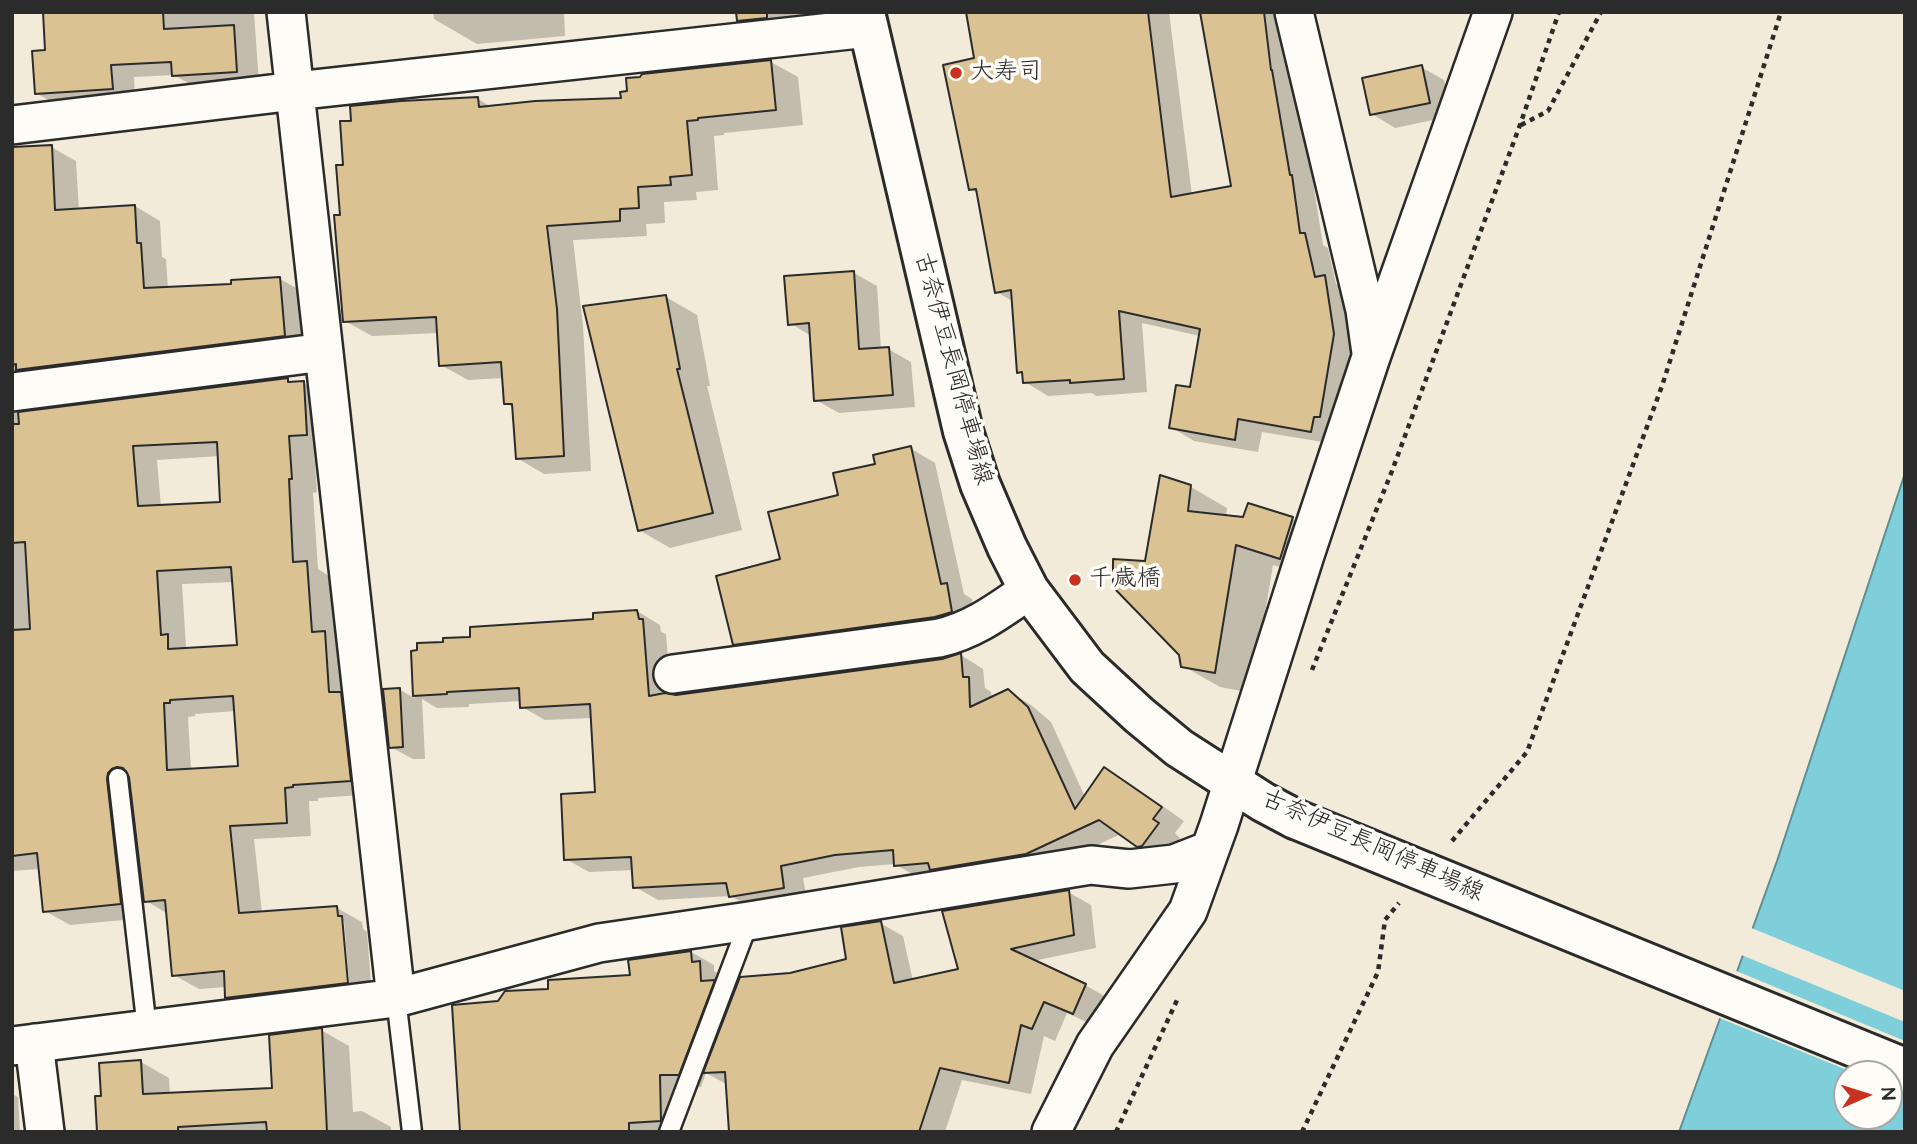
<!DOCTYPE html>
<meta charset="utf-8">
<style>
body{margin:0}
#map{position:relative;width:1917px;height:1144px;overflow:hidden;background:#f3ebd9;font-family:"Architects Daughter",sans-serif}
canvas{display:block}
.frame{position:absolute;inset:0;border:14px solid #2b2b2b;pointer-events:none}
.north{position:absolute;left:1833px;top:1060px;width:70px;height:70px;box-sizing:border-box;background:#fdfcf7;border:2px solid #a9a8a5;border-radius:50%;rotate:87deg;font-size:19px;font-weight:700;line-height:28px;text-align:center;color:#2b2b2b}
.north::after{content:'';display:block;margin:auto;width:24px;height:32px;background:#c8321e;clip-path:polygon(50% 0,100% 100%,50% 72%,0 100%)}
</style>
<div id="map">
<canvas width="1917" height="1144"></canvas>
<div class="frame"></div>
<div class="north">N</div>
</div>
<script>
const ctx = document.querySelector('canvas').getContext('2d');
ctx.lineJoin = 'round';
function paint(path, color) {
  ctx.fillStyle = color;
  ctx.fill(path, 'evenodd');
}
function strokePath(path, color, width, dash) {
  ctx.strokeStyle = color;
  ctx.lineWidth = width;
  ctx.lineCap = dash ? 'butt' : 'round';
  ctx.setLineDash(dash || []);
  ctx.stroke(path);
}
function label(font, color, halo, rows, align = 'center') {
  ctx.font = font + ' "Architects Daughter","Klee One",sans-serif';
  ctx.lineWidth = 7;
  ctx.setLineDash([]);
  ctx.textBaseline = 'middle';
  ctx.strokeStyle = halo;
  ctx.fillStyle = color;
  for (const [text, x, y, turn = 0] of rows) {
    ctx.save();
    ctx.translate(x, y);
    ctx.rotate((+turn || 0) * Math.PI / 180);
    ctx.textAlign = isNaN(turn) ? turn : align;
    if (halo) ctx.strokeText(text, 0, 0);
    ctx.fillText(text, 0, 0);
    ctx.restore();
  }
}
const water = new Path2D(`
 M1905,473v659h-226l98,-271zM1847,1074h42v42h-42z`);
paint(water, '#7fcfdb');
strokePath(water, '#5d8d95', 2);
paint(new Path2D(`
 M1749,927l156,64v31l-166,-68z
 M1734,970l171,71v52l-16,-6v-13h-32l-140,-57z`), '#f3ebd9');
paint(new Path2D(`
 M45,12h209l5,72 -62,4 -23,-13 -40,2 1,25 -76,4 -23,-13 11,-41z
 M433,12h131l1,24 -88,8 -43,-25z
 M737,12h71l1,8 -48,14 -23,-14z
 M968,12h201l23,183 41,-7 -31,-176h84l37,233 5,3 8,36 13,7 8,58 -22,95 -73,-12 -4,20 -64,-11 -23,-14 20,-38 9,-53 -58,-13 5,69 -51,4 -4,-3 -44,3 -23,-14 -1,-7 -6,-3 -4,-70 -17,-10 -18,-98 -9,-5 6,-130z
 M771,62l27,15 5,48 -79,8v2l-10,1 4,54 -22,2 1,8 -33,2 1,21 -19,1 1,12 -74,4 10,86 8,145 -47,3 -27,-16 -3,-50 -9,-5 -1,-25 -36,2 -27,-15 -3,-32 -66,3 -27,-15 -3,-105 3,-49 133,-68 15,9 130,-8z
 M1421,67l23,13 8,36 -57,12 -23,-14z
 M51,147l25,14 3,49 56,-4 25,15 2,36 4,2 2,30 65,-3 47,-7 25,14 4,57 -293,59 2,5 269,-34 7,3h9l25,14 4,51 -18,1 3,43 -4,1 5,76 14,9 4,62 13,8 26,146 -57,4v3h-9l2,35 -57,3 8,74 75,-5 25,14 1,7 4,3 5,65 -120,15 -25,-15v-10l-28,2 -25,-14 -6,-61 -25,-15 2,19 -75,7 -25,-14 -5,-42 -28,2v-561zM220,456l2,48 -61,3 -4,-47zM234,582l5,65 -48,3 -5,-3 -4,-63zM236,711l4,57 -49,2 -3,-53 7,-1v-2zM109,761l21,12v4l-22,-13zM341,921h3l6,70 -3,1zM232,968l1,3 -38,4v-3z
 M854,273l23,13 4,63h7l23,13 4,45 -76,6 -23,-13 -5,-64 -21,-13z
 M666,297l31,18 13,71h-3l35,144 -72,18 -31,-18z
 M910,448l25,15 29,131 8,5 4,27 -217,32 -25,-14 48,-84 58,-64z
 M1191,487l36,21 -1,9 19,2 4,-14 44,14 36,21 -12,39 -44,-14 -21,128 -32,-6 -37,-21 -36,-103z
 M637,611l23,14 1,7 5,2 5,62 271,-35 19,-6 22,14 2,19 6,4 1,7 16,-8 23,14 20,17 34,75 20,-28 23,13 56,39 -9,12 5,5 -14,21h-5l-40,-25 -72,33 -130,11 -24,-14 -36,3 -56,11 4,22 -54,9 -22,-13 -73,4 -23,-13 -1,-17 -45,2 -23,-13 31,-65 -5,-76 -47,2 -23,-13v-6l-53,3v3l-32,1 -15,-9 3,60h-12l-22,-12 9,-57 15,8 -2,-46 59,-14 123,-17z
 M1068,892l23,13 5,43 -63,13 52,24 23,13 -13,28 -28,-13 -12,28 -11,-5 -13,58 -69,-14 -17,52h-215l-2,-47 -22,-12 -5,14 -18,1v44h-221l37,-129 51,-13 81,-14 60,-24 23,13v6l8,5 1,10 13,8 54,-19 58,-15 32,-37 23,13 10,45 47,-11z
 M321,1030l28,16 4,66 9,-1 29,16v5h-292l4,-35 38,-35 28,16 1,17 104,-6z
 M12,1094l6,3 2,35h-8z`), '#0003');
const building = new Path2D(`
 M43,12h120l1,17 70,-4 3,47 -65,4 -1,-14 -60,3 2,24 -78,5 -3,-43 13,-1z
 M736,12h31v6l-30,3z
 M966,12h182l23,185 60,-11 -31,-174h64l7,58h1l18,105h2l8,58h5l10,44 10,-2 9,59 -14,83h-6l-3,15 -73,-13 -3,21 -66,-12 7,-43 14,2 10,-58 -81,-18 5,68 -54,4v-3l-47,3 -1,-11 -5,1 -6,-83 -16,3 -19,-104 -7,1 -26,-125 31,-7z
 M771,60l5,50 -78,8v2l-11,1 5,54 -22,2 1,8 -33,2 1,21 -19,1v12l-73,5 10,83 7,147 -48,3 -4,-55h-8l-3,-42 -62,4 -3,-49 -93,5 -9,-107h6l-4,-50h7l-3,-44h11l-1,-15 51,-5 77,-4 1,10 56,-6 86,-3 -1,-6 7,-1 -1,-13 14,-1 2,-3z
 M1422,65l8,38 -60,12 -8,-37z
 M52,145l3,65 80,-5 2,38h4l3,45 87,-4v-4l49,-3 5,59 -269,34v-6l-4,1v-218z
 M854,271l5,78 30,-2 4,48 -79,6 -5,-78 -21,2 -4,-49z
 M666,295l14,74h-3l36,144 -75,18 -55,-225z
 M288,378v4l16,-1 3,54 -18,1 3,43h-3l4,83 14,-1 5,71 13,-1 4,61h12l10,89 -58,4v2l-8,1 2,35 -57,3 9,87 98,-7 1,10h4l6,67 -123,15 -1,-27 -52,5 -7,-76 -21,2 -15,-125 -6,-9 -6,-1 -5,2 -4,4 -1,6 14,125 -78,8 -6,-59 -25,3v-226l18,-1 -5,-87 -13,1v-119h7l-1,-12zM217,442l3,60 -82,4 -5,-60zM231,567l6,78 -69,4v-15l-7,1 -4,-64zM233,696l5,70 -71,4 -3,-67h6v-3z
 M911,446l30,138 6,-1 5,29 -17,5 -202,28 -17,-69 64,-17 -12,-47 70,-17 -5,-22 42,-9 -2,-9z
 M1160,475l31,10 -3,26 55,6 5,-14 45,14 -13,42 -44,-14 -21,128 -34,-6 -2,-12 -66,-68v-28l32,2z
 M637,610l2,9h4l6,77 16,-3 11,2 266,-36 19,-6 2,24h6l1,30 38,-18 20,18 47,102 29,-42 58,40 -9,12 6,4 -17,23 -5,1 -38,-27 -73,34 -96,16 -2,-7 -34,3 -1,-16 -58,5 -54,11 3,22 -55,9 -3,-14 -93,5 -2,-31 -67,3 -3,-66 34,-2 -5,-88 -70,4 -1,-20 -72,4v2l-34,2 -2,-45 6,-1v-7l26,-1v-4l27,-1v-10l123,-8v-6z
 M400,688l3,59 -14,1 -6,-59z
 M1069,890l5,45 -63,14 75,35 -13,30 -29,-12 -12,27 -11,-4 -12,58 -69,-15 -21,64h-190l-4,-60 -22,1 37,-96 50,-4 56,-14 -5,-32 40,-6 13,62 64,-14 -16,-58z
 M691,951l1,11 8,-1 1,20 14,-1 -36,95h-19l1,46 -32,2v9h-169l-8,-127 46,-4 7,-10 43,-2v-9l82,-5 -2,-15z
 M322,1028l5,104h-60l-1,-10 -88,5v5h-81l-2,-36h6l-2,-33 42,-3 2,34 129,-6 -3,-53z`);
paint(building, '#dbc292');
strokePath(building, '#2b2b2b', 2);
const service = new Path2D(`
 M118,778l29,251
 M396,998l16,134
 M669,1132l80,-211`);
const minor = new Path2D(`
 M286,12l110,986
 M1294,12l71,298 6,43
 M12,125l283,-34 573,-63
 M12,392l312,-40
 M673,674l266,-36c35,-8 61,-28 90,-48
 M34,1043l11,89
 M12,1046l384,-48 203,-55 150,-22 342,-56 38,4 45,-5 36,-14
 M1051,1132l44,-87 93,-134 31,-86 86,-270 66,-198 122,-345`);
const secondary = new Path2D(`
 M865,12l98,419 17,53 27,63 22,43 58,77 52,48 40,33 84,54 32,17`);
strokePath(service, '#2b2b2b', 23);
strokePath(minor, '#2b2b2b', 42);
strokePath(secondary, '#2b2b2b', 44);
strokePath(new Path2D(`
 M1521,125l27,-14 53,-99
 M1312,670l80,-199 128,-346 39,-113
 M1452,841l75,-89 135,-366 119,-374
 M1116,1132l62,-134
 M1302,1132l76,-160 7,-52 14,-17`), '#2b2b2b', 4.5, [5, 5]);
strokePath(service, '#fdfcf7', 18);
strokePath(minor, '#fdfcf7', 37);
strokePath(secondary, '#fdfcf7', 38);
const secondaryBridge = new Path2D(`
 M1295,819l610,249`);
strokePath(secondaryBridge, '#2b2b2b', 44, []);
strokePath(secondaryBridge, '#fdfcf7', 38);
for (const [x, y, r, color] of [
 [956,73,7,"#c8321e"],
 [1075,580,7,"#c8321e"]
]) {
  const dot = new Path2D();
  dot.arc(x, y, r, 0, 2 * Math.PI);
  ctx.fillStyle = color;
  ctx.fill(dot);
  strokePath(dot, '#fdfcf7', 2.5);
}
label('24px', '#2b2b2b', '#fdfcf7', [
 ["大寿司",970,73],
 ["千歳橋",1089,580]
], 'left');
label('24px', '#2b2b2b', '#fdfcf7', [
 ["古奈伊豆長岡停車場線",952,369,75],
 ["古奈伊豆長岡停車場線",1372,847,24]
]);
</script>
